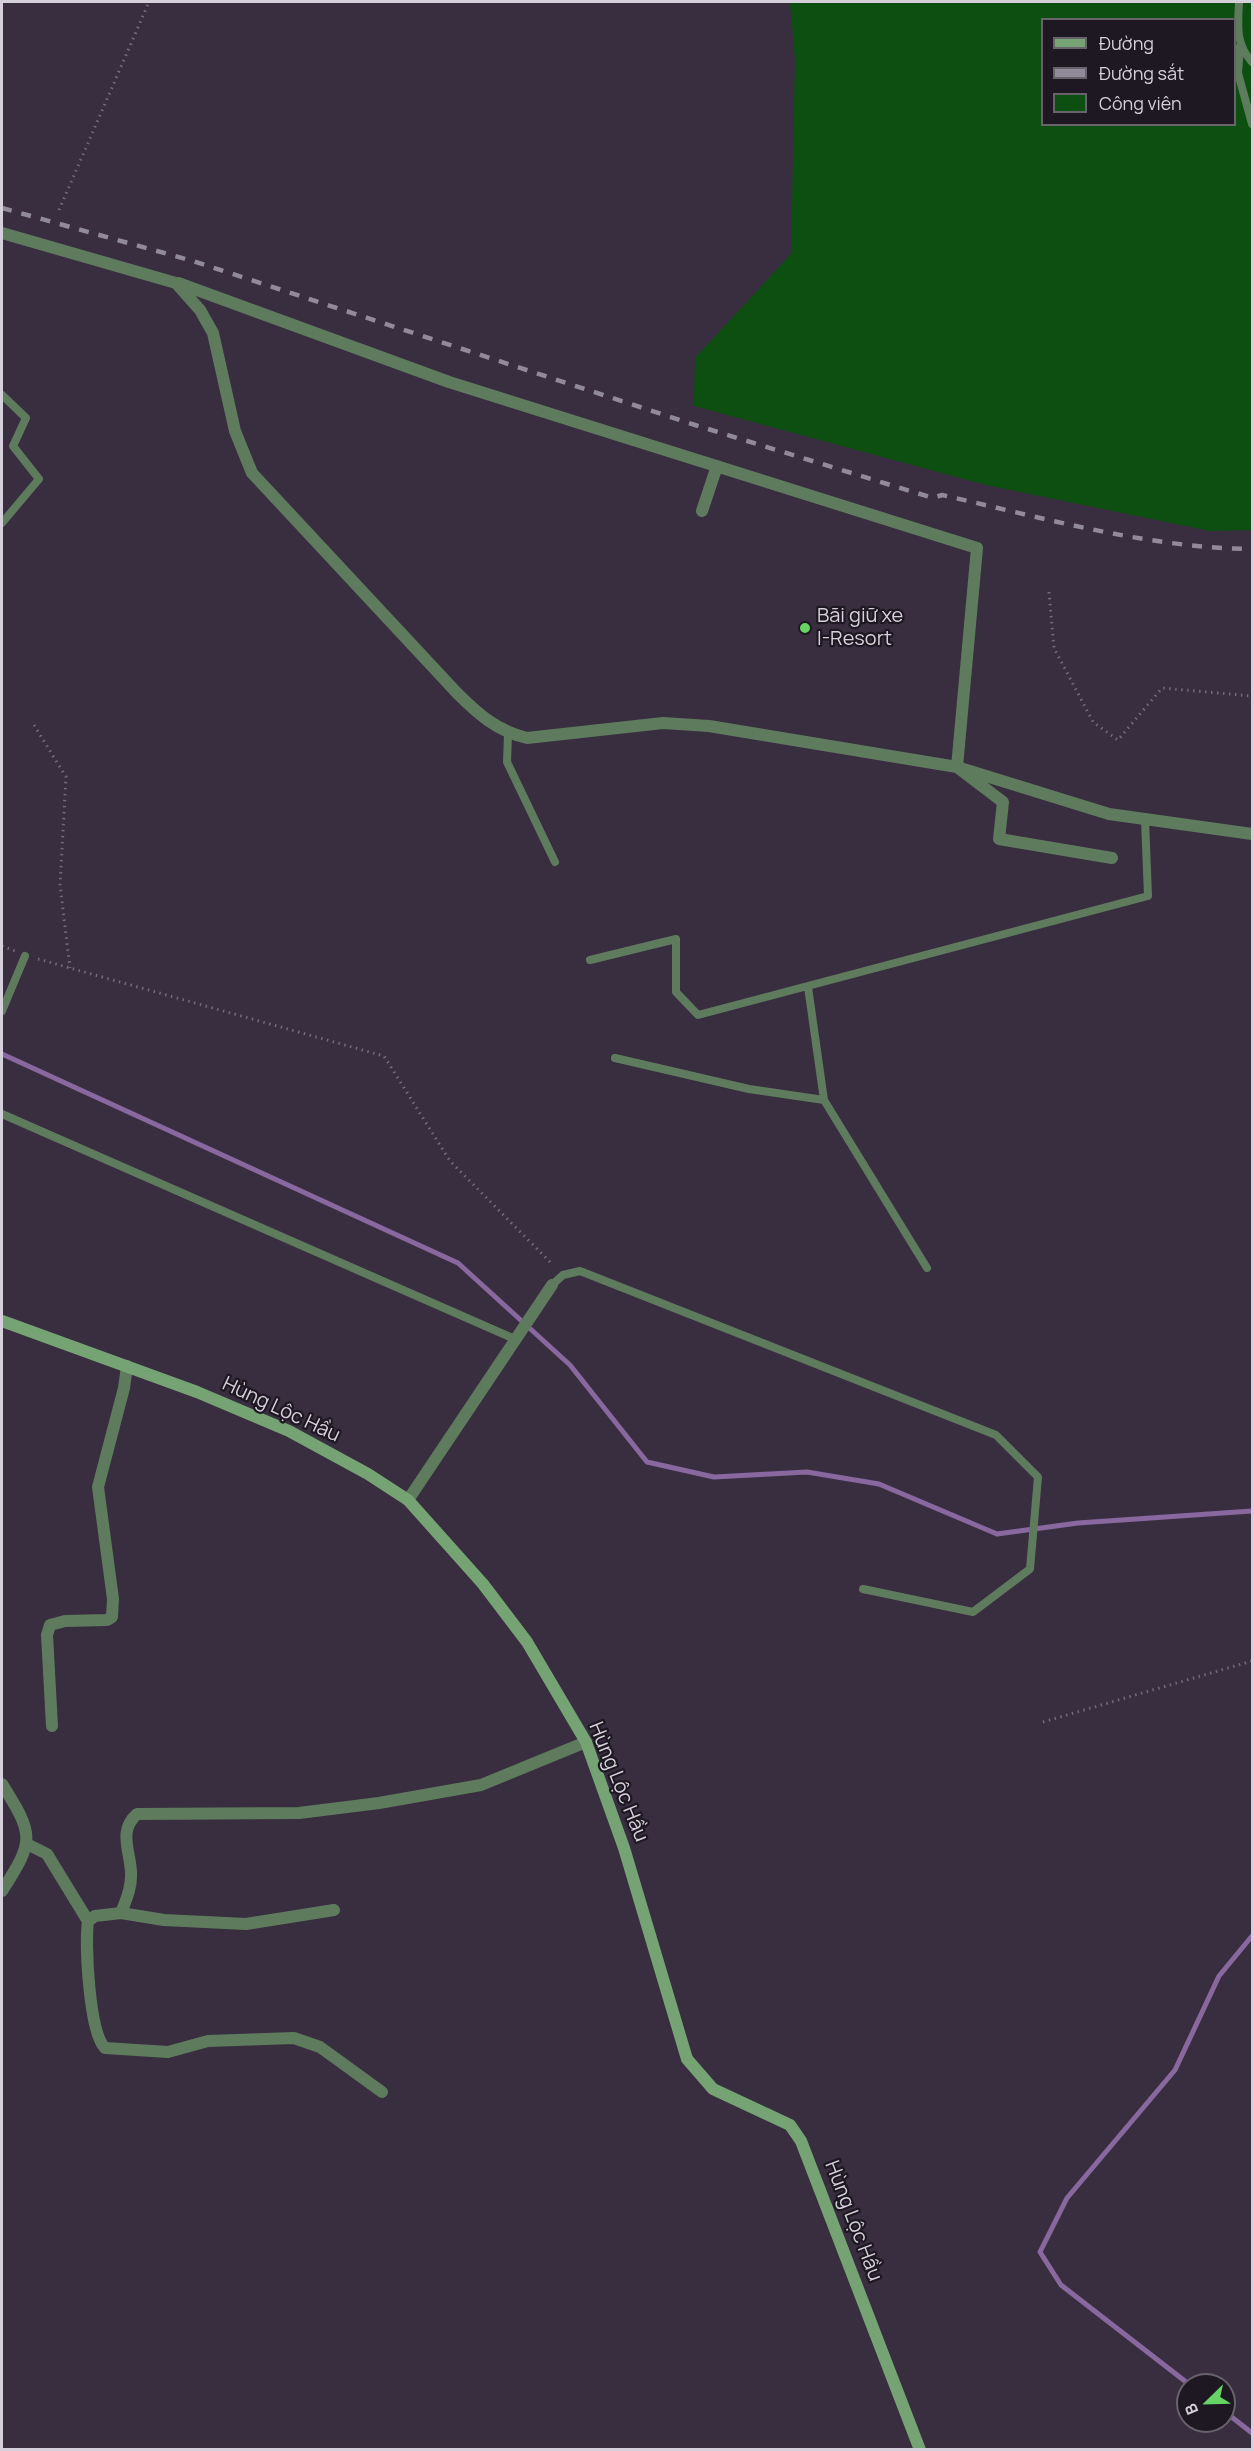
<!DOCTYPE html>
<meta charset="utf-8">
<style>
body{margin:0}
#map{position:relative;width:1254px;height:2451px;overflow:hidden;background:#382e40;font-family:Manrope,sans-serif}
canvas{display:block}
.frame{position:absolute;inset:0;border:3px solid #d6d0dc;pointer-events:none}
.legend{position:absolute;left:1041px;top:18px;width:195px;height:108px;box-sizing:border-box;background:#1d1821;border:2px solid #67626c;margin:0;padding:8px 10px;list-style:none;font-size:18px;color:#d6d0dc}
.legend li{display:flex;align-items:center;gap:12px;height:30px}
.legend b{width:30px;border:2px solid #67626c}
.north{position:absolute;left:1176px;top:2373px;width:60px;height:60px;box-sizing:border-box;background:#1d1821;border:2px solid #67626c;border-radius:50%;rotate:247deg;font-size:16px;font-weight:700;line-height:24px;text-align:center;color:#d6d0dc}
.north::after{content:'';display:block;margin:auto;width:21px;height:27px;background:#67d466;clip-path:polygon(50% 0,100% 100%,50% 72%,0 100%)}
</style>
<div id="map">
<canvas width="1254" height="2451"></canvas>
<div class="frame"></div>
<ul class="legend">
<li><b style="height:8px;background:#76a374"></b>Đường</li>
<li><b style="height:8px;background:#918a98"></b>Đường sắt</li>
<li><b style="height:16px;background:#0c4f10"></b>Công viên</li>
</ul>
<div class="north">B</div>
</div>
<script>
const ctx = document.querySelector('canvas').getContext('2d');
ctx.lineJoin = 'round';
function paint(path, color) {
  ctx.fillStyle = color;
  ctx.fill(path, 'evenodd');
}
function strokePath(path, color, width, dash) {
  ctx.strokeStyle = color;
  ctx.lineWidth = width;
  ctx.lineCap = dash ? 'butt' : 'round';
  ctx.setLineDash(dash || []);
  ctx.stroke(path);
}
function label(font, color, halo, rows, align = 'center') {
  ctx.font = font + ' Manrope,sans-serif';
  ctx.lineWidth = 4.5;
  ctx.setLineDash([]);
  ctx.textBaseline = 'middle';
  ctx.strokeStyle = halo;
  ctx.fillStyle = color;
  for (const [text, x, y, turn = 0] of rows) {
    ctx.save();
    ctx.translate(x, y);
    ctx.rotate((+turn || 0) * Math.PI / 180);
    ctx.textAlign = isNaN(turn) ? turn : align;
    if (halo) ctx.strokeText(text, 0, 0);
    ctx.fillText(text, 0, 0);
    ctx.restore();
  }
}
paint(new Path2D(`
 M790,2h462v528l-42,1 -224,-46 -292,-79 1,-48 96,-104 4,-194zM1042,20h192v104h-192z`), '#0c4f10');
strokePath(new Path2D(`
 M2,1054l456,209 112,102 77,97 67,15 93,-5 72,12 118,50 81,-11 174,-12
 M1190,2385l-129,-100 -21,-33 27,-54 108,-128 44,-94 33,-40
 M1224,2411l28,22`), '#88689f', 5);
strokePath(new Path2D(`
 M59,210l90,-208
 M1049,592l5,56 39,74 25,18 44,-52 90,8
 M34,725l32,52 -6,108 10,83
 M2,946l13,5
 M38,959l346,97 66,105 103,104
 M1043,1722l209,-61`), '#736a7a', 3, [1.5, 4.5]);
strokePath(new Path2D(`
 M1239,2c-1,24 -4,41 13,60
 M1240,46l-2,27 14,51
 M2,395l24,23 -13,28 26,33 -37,44
 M508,734l-1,28 48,100
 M590,960l86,-21v53l22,23 450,-119 -3,-76
 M808,987l16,113 103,168
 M2,1011l23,-55
 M615,1058l134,31 75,11
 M2,1114l515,226
 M552,1285l11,-10 17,-4 416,164 42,42 -8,92 -57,43 -110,-23`), '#5f7b5d', 8);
strokePath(new Path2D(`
 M2,233l174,50 24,27 13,23 22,98 17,42 205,220c21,21 40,38 70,45l136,-15 46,3 248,41 152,47 143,20
 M178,283l271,99 528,166 -20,219 46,35 -4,37 113,19
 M702,511l15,-45
 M408,1500l144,-215
 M52,1726l-5,-91 3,-10 15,-4 42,-1 5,-3 1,-18 -15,-112 26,-99 3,-22
 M2,1784c32,51 33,56 0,107
 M29,1845l18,9 41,67
 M334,1910l-88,14 -82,-4 -43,-7 -26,3 -7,5c-3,24 1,111 17,127l63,4 40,-11 86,-3 26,9 62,45
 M121,1913c5,-13 11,-26 10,-41 -1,-22 -13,-41 6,-58l162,-1 80,-10 102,-18 105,-43`), '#5f7b5d', 12);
strokePath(new Path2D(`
 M2,1321l195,71 92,39 79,43 40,26 75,84 44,58 59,100 38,106 63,211 26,30 77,36 11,16 119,309`), '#76a374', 12);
strokePath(new Path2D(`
 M2,208l191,53 502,164 238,73 9,-3c102,23 206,53 310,54`), '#918a98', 4.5, [10, 10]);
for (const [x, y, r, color] of [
 [805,628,6,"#67d466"]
]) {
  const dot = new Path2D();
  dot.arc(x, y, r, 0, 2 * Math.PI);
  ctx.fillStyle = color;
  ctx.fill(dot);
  strokePath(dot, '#1d1821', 2);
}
label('20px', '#d6d0dc', '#1d1821', [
 ["Bãi giữ xe",817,616],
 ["I-Resort",817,639]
], 'left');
label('20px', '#d6d0dc', '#1d1821', [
 ["Hùng Lộc Hầu",281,1410,25],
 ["Hùng Lộc Hầu",618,1782,68],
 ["Hùng Lộc Hầu",853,2221,69]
]);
</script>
